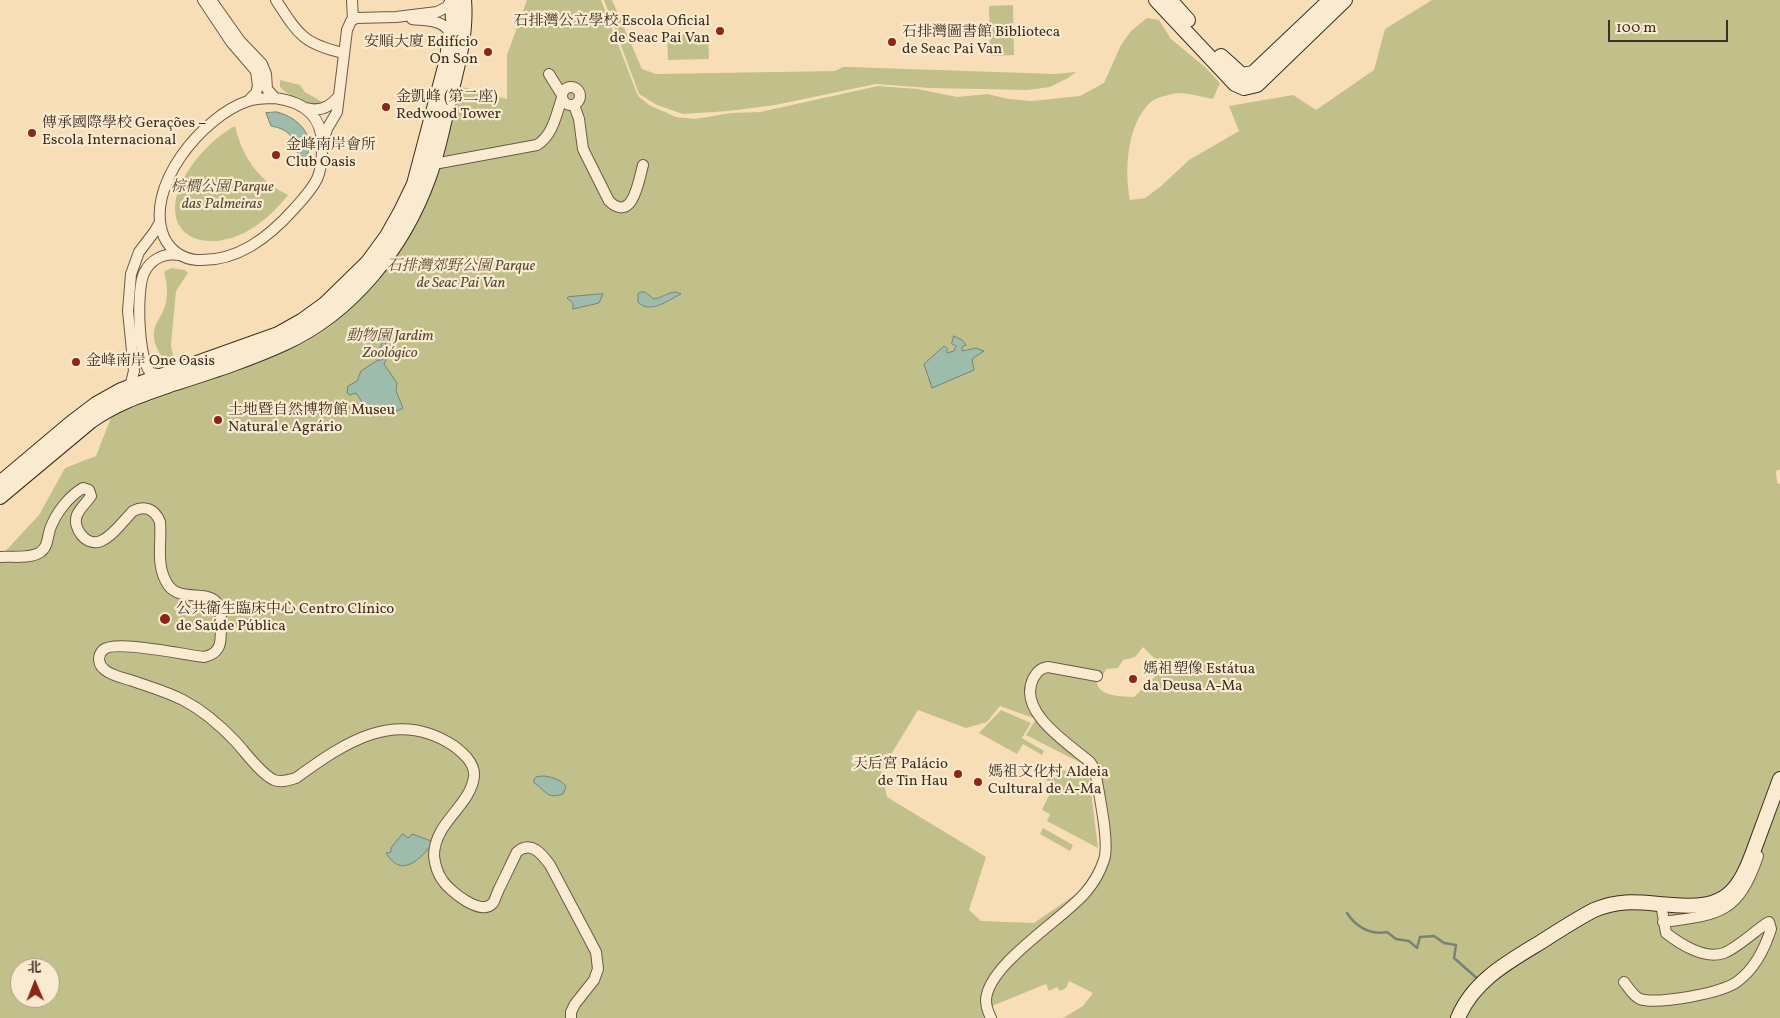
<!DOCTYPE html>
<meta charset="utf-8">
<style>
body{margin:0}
#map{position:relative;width:1780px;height:1018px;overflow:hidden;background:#f8deb6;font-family:Vollkorn,"Noto Serif SC",serif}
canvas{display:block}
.north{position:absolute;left:10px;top:958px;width:50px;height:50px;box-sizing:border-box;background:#faead0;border:1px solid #ae9f8a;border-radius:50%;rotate:359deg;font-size:14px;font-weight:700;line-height:20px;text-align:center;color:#3c2f21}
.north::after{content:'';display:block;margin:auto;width:18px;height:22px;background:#8f2418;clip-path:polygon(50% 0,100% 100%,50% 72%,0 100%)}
.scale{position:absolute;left:1608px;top:20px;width:120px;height:22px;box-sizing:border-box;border:2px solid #3c2f21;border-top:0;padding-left:6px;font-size:15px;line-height:18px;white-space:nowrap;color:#3c2f21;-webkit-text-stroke:4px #faead0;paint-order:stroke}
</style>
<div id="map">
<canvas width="1780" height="1018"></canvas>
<div class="north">北</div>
<div class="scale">100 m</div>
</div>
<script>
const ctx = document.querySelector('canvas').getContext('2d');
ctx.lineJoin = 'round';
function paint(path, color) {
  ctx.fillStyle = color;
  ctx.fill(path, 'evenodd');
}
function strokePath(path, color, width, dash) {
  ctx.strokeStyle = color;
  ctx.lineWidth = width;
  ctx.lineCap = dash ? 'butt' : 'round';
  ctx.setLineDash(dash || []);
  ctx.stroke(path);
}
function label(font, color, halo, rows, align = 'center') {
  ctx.font = font + ' Vollkorn,"Noto Serif SC",serif';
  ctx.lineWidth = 4.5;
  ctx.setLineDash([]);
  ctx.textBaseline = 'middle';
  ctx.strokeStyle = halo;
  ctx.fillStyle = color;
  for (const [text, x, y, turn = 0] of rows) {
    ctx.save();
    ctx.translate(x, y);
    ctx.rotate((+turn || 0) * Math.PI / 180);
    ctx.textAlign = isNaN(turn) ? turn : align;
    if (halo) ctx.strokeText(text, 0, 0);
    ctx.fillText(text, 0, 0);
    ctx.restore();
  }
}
paint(new Path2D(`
 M527,0h74l37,96 11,9 27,12 19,2 36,-6 29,-1 118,-26 40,3 39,8 30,-3 22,5 23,2 48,-5 24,-13 17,-38 10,-14 16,-13 12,2 12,19 35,29 14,15 -7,16c-11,-2 -24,-6 -35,-6 -6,1 -21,4 -26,8 -25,21 -28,69 -22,99l15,-2 15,-11 29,-27 50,-29 -10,-25 64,-11 23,15 58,-40 11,-41 47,-29h348v469l-4,2 1,12 3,1v534h-717l20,-12 10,-13 -24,-12 -3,7 -6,3 -3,-4 -8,4 -3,-7 -59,24 4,10h-991v-461l39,-42 26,-47 31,-12 16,-41 160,-58 34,-15 23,-15 16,-15 28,-29 46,-71 17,-31 23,-95 48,13v-44zM641,292h4l9,7 5,-1 6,-4h16l-26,13 -7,1zM954,337l12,8 -4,2v4l14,-3 -4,11 -48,5 22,-13v3l8,-3 2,-5 -4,-2zM1143,647l17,17 2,6 -28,27c-14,-1 -41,0 -37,-21l6,-1 3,-6 12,-1 5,-8 12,-3zM1000,706l36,13 -10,16 63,32 14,83 -7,17 -17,25 -45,31 -53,-2 -12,-11 17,-53 -99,-60 -6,-26 37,-61 48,18 21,-6zM20,968h30v30h-30z
 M604,0h8l30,69 14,5 179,-3 8,-4h7l205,7 21,-2 -8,6 -18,9 -22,3 -99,-2 -53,-4 -101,21 -46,6 -46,3 -26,-9 -18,-11z
 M1013,5l1,50 -24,1 -1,-50z
 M708,34l1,25 -41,1 -1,-25z
 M280,80l20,5 5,7 19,11c-11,5 -36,-7 -44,-16z
 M235,126c8,32 23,54 53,69 -20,26 -53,52 -88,45 -8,-2 -17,-7 -21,-15 -17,-34 27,-84 56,-99z
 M171,268l14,2 3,3 -12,18 -5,54 2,11 -9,3c-4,-4 -6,-8 -8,-13 -7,-22 6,-25 10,-44 2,-8 1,-22 -2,-30z
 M1001,710l30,13 -9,15 22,13 -2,4 -19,-11 -6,10 -38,-21z
 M1052,769l34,4 3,3 9,72 -51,-27 3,-7 -8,-4 12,-26 -12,-6 4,-7z
 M1043,828l30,17 -3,6 -30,-17z`), '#c1c08b');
const water = new Path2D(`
 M277,112c22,6 39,23 29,47l-12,-9c0,-16 -8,-21 -23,-24l-5,-13z
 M641,292h4l9,7c9,-1 18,-11 27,-5 -13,6 -31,21 -43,8v-8z
 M603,294l-4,9 -26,6v-6l-6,-5 1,-1z
 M954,336l8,4 4,5 -4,2v4l14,-3 8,3 -12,8 2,11 -42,18 -8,-24 20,-18 3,2v5l7,-2 2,-5 -4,-2z
 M385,341l1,8 3,4 -5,11 13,19 -1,8 7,17 -6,3 -3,-2 -28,-1 -10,-15 -6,2 -3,-2 1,-7 9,-5 4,-10 17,-11h4l3,-7 -6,-2 3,-8z
 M544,776c8,1 19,4 22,11l-3,7c-17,6 -18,-5 -29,-11v-4l2,-2z
 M403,834l5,4 4,-4 22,8c-13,16 -32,38 -48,11l5,-1v-4z`);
paint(water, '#9dbcac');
strokePath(water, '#768474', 1);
strokePath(new Path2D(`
 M1347,913c9,14 23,22 40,19l9,7 13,2 8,7 3,-11 14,-1 10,7 12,2 -2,13 25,22`), '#768474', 2.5);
const street = new Path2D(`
 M203,0l28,42 25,29 2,15 -2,7 -8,8
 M211,0l29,41 22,23 4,10 1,15 8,9
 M276,0c22,34 27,44 68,53
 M352,0l1,20
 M412,19c15,2 36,0 39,19
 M549,74l13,21
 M562 96a9 9 0 1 1 18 0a9 9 0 1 1-18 0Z
 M275,98c30,4 49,19 47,52 0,10 -1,20 -5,29 -6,12 -15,21 -23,30 -26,29 -57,53 -97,51 -15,-1 -27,-10 -33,-23 -21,-50 39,-121 84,-136 9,-3 18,-3 27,-3z
 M574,105l5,14 4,30 26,52c24,23 30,-22 34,-36
 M306,108c13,4 23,0 32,-11
 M323,142l4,-13 10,-17 10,-82 4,-9 5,-3 40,-1 41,-5 10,-5 4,-7
 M434,164l103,-19c16,-10 19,-30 25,-47
 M163,375l-12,-2c-13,-12 -15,-83 -7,-100 7,-14 20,-20 35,-18
 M124,388l7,-5 3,-12 -6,-60 3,-37 8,-22 16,-21 5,-9
 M0,557c11,-1 28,2 39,-4 9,-5 8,-14 11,-24 6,-16 18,-32 33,-41l6,2 2,6c-4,6 -11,12 -14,19 -5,13 9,32 24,26 12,-5 23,-21 32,-30 12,-6 22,-2 27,11 2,22 -5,43 8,63 17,23 55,-7 53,39 0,6 0,13 -1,19 -2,9 -8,12 -16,14 -19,-2 -90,-18 -101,-7 -6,6 -5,15 2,20 7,6 19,8 28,11 17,6 34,11 50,19 21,11 37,25 53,42 10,11 25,32 38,38 8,3 15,0 22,-2 48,-35 100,-71 158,-32 9,7 21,17 20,30 -3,30 -40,46 -40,80 1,9 3,17 9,25 7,10 38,36 50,22 2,-3 4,-10 6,-14 6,-12 12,-25 18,-37 14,-12 25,2 33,13l46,87 2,17 -4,11 -19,24 -4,8v6
 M1663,922c56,-7 75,-8 95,-66
 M1624,982c5,6 9,14 16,17 17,6 84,-6 98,-18 16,-12 27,-33 33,-52l-2,-7 -2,1c-12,8 -30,25 -43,30 -19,7 -44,-9 -58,-20l-5,-29
 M991,1018c-3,-6 -5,-11 -5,-18 2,-36 76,-80 99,-107 8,-9 15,-21 19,-33 6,-18 -6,-70 -9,-90l-5,-8c-21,-18 -73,-50 -57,-83 4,-7 7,-11 15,-12l49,9`);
const secondary = new Path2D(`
 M1156,0l79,84 9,4 13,-3 88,-85
 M1170,0l18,20
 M1221,56l21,19 11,-2 77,-73
 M0,483l71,-60 25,-19 25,-14 157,-56 25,-14 22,-16 43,-42 19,-26 14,-25 13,-27 32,-121 7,-42 -1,-21
 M0,497l91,-76c25,-18 53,-27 82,-37 37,-12 75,-24 110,-40 69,-31 121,-97 146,-167 9,-24 14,-51 20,-76 8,-33 18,-67 15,-101
 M1458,1018c15,-37 50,-56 83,-76 17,-11 34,-22 53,-32 28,-12 48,-7 78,-5 55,5 67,-13 84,-61 8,-22 16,-43 24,-65`);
strokePath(street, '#6b5b46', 12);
strokePath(secondary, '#3c2f21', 16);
strokePath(street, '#faead0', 10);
strokePath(secondary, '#faead0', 14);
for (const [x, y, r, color] of [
 [720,31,5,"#8f2418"],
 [892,42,5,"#8f2418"],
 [488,52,5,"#8f2418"],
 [386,107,5,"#8f2418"],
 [32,133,5,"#8f2418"],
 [276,155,5,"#8f2418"],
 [76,362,5,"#8f2418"],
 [218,420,5,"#8f2418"],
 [165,619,6,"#8f2418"],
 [1133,679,5,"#8f2418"],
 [958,774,5,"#8f2418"],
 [978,782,5,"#8f2418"]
]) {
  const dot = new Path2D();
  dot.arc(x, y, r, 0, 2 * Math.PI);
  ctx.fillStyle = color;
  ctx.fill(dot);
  strokePath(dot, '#faead0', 2);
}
label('15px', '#3c2f21', '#faead0', [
 ["石排灣公立學校 Escola Oficial",710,22,"right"],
 ["de Seac Pai Van",710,39,"right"],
 ["石排灣圖書館 Biblioteca",902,33],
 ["de Seac Pai Van",902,50],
 ["安順大廈 Edifício",478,43,"right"],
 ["On Son",478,60,"right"],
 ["金凱峰 (第二座)",396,98],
 ["Redwood Tower",396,115],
 ["傳承國際學校 Gerações –",42,124],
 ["Escola Internacional",42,141],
 ["金峰南岸會所",286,146],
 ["Club Oasis",286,163],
 ["金峰南岸 One Oasis",86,362],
 ["土地暨自然博物館 Museu",228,411],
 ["Natural e Agrário",228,428],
 ["公共衛生臨床中心 Centro Clínico",176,610],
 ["de Saúde Pública",176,627],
 ["媽祖塑像 Estátua",1143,670],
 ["da Deusa A-Ma",1143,687],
 ["天后宮 Palácio",948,765,"right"],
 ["de Tin Hau",948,782,"right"],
 ["媽祖文化村 Aldeia",988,773],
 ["Cultural de A-Ma",988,790]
], 'left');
label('italic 15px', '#574c36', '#faead0', [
 ["棕櫚公園 Parque",222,188],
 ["das Palmeiras",222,205],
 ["石排灣郊野公園 Parque",461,267],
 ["de Seac Pai Van",461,284],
 ["動物園 Jardim",390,337],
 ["Zoológico",390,354]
]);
</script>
